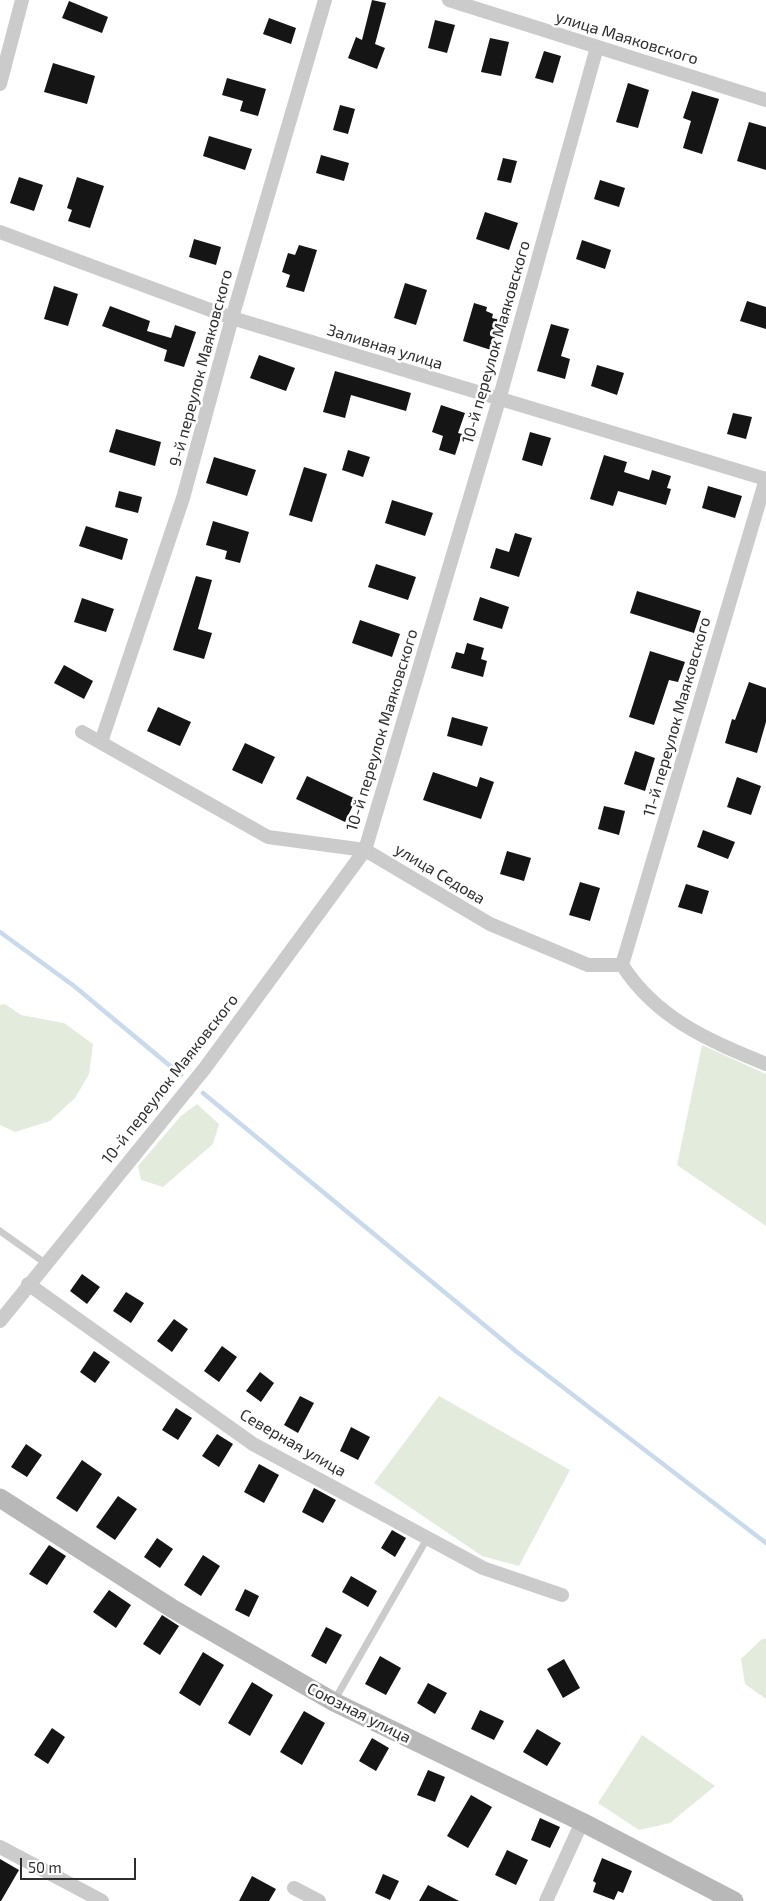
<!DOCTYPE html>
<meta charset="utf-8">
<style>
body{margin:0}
#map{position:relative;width:766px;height:1901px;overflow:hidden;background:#fff;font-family:"Exo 2",sans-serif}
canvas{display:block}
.scale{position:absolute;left:20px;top:1858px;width:116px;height:22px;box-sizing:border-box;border:2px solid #2e2e2e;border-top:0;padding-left:6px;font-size:15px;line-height:18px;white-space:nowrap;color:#2e2e2e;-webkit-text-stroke:4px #fff;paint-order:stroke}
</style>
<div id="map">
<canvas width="766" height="1901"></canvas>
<div class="scale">50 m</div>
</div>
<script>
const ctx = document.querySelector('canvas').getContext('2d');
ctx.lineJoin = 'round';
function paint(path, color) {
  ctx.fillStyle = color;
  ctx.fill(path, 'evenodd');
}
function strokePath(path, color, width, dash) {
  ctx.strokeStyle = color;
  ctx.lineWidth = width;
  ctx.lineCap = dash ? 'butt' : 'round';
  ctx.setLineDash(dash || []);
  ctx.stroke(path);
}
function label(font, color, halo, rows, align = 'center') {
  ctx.font = font + ' "Exo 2",sans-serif';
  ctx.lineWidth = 5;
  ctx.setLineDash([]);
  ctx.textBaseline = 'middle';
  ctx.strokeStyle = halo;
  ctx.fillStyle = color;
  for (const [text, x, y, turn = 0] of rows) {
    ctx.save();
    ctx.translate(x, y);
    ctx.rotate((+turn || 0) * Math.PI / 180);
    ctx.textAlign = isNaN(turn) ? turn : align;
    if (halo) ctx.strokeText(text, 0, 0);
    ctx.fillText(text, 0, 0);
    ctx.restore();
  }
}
paint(new Path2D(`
 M5,1004l16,11 43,8 29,21 -4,30 -14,24 -25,23 -35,11 -15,-7v-120z
 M702,1045l64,29v152l-89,-61z
 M197,1104l22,20 -6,20 -50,43 -22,-7 -3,-14 43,-50z
 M439,1396l131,74 -51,96 -37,-10 -108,-73z
 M762,1639h4v60l-21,-15 -4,-25z
 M642,1735l73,51 -45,37 -31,7 -41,-27z`), '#e3ecdc');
strokePath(new Path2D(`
 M0,932l74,54 107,89
 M203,1093l314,259 249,191`), '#c8daec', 4.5);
paint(new Path2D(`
 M372,0l14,3 -11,41 10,4 -8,21 -29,-11 8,-21 6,3z
 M69,1l39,16 -6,16 -40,-15z
 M269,18l27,10 -5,16 -28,-10z
 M435,20l20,5 -8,28 -19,-5z
 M490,38l19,4 -8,34 -20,-4z
 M544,51l17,5 -8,27 -18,-5z
 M53,63l42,13 -8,28 -43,-12z
 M227,78l39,11 -8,27 -18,-5 3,-10 -21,-6z
 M628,83l21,7 -11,38 -22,-6z
 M692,91l27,8 -17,55 -19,-6 8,-27 -8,-3z
 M340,105l15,4 -7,25 -15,-4z
 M749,122l17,5v43l-29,-9z
 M209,136l43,13 -7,21 -42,-14z
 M321,155l28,8 -5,18 -28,-8z
 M503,158l14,3 -6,22 -14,-3z
 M19,177l24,8 -9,26 -24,-8z
 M77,177l27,9 -14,42 -22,-7 4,-11 -5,-2z
 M600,180l25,8 -6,19 -25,-8z
 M485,212l33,11 -9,27 -33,-11z
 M194,239l27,8 -5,18 -27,-8z
 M582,240l29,10 -6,19 -29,-10z
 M299,245l18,5 -13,42 -18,-5 4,-12 -8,-3 6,-19 7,2z
 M405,283l22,7 -11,35 -22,-7z
 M54,286l24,8 -10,32 -24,-7z
 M747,301l19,6v22l-26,-8z
 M474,303l13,4 -1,4 7,3 -1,4 8,2 -9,30 -28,-9z
 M110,306l40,15 -3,10 24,7 4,-13 21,7 -12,35 -20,-6 3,-11 -65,-24z
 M551,324l18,5 -8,27 9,3 -5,20 -28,-8z
 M259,355l36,13 -9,23 -36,-13z
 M597,365l27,8 -7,22 -26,-9z
 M335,371l76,22 -5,18 -55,-16 -6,23 -22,-6z
 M441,405l24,8 -7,20 4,1 -7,21 -16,-5 4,-14 -11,-4z
 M733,413l19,4 -6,22 -19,-5z
 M116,429l45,13 -6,24 -46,-14z
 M530,432l21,6 -9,28 -20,-6z
 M348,450l22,7 -7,20 -21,-7z
 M604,455l23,7 -3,10 25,8 3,-10 19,6 -4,12 4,1 -5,16 -48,-14 -5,15 -23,-7z
 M214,457l42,13 -9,26 -41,-13z
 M304,467l23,7 -15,48 -23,-7z
 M708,486l34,10 -7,22 -33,-10z
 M119,491l23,6 -4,16 -23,-6z
 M392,500l41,13 -8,23 -40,-13z
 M213,521l36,11 -9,31 -15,-4 2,-8 -21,-6z
 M86,526l42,13 -6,21 -43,-14z
 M515,533l17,5 -13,39 -29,-9 6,-20 13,4z
 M376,564l40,13 -8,23 -40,-13z
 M196,576l16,4 -14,49 14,4 -8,26 -31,-9z
 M637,591l64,20 -7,22 -64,-20z
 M480,597l29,10 -7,22 -29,-9z
 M82,598l32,11 -8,23 -32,-10z
 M360,620l40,14 -8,23 -40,-14z
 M467,643l17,5 -3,11 6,2 -4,16 -32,-9 5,-16 8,2z
 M650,651l35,11 -7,20 -9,-2 -15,45 -25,-8z
 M64,665l29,16 -9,18 -30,-16z
 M749,682l17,6v34l-9,31 -32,-10 7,-24 3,1z
 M158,707l33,15 -11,24 -33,-15z
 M452,717l36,10 -6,19 -35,-10z
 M245,743l30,14 -13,27 -30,-14z
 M635,751l20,7 -10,33 -21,-7z
 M433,772l44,15 3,-10 14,5 -13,37 -58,-19z
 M307,776l49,23 -11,23 -49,-23z
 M737,777l24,9 -10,29 -24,-8z
 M604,806l21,5 -6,24 -21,-6z
 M703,830l32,12 -7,17 -31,-12z
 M507,851l24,7 -7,23 -24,-7z
 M580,882l20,6 -10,33 -21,-6z
 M686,884l23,7 -7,23 -24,-7z
 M82,1274l18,13 -13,17 -17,-13z
 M126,1292l18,11 -13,20 -18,-12z
 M174,1319l14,10 -16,23 -15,-11z
 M222,1346l15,11 -18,25 -15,-11z
 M94,1351l16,11 -15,21 -15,-11z
 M260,1372l14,11 -13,19 -15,-11z
 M300,1396l14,7 -16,30 -14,-8z
 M176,1408l16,10 -14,22 -16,-10z
 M351,1427l19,10 -12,23 -18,-9z
 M217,1434l16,10 -14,23 -17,-11z
 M26,1444l16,11 -15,22 -16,-10z
 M82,1460l20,14 -25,38 -21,-14z
 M259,1464l20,11 -15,28 -20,-11z
 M314,1488l22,12 -13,23 -21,-11z
 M118,1496l19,13 -22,31 -19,-13z
 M392,1530l14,8 -11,19 -14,-9z
 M157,1538l16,11 -13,19 -16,-11z
 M49,1545l17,11 -19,29 -18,-11z
 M203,1555l17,11 -19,30 -17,-11z
 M351,1576l26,15 -9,16 -26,-15z
 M245,1589l14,7 -10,21 -14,-7z
 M109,1590l22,15 -15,23 -23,-16z
 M162,1615l17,11 -19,29 -17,-11z
 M326,1627l16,8 -16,29 -15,-8z
 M203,1652l21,13 -24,41 -21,-13z
 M380,1656l21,12 -15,27 -21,-11z
 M564,1659l16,29 -17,10 -16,-29z
 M252,1682l21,13 -23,41 -22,-13z
 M428,1683l19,10 -12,21 -18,-11z
 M480,1710l24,11 -10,19 -23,-11z
 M304,1711l21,12 -23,42 -22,-13z
 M52,1728l13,9 -17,27 -14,-9z
 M537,1729l24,14 -14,23 -24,-14z
 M372,1738l17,10 -13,23 -17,-10z
 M428,1770l17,7 -10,25 -18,-7z
 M471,1795l21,12 -24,41 -21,-12z
 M540,1818l20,9 -10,21 -19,-8z
 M507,1850l21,10 -12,25 -21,-10z
 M602,1858l30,13 -9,22 -5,-2 -4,9 -21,-8 3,-9 -3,-2z
 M0,1859l19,11 -18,31h-1z
 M383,1874l16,7 -9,19 -15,-7z
 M252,1876l24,13 -7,12h-30z
 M428,1885l31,16h-40z`), '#151515');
strokePath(new Path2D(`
 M0,1231l45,32
 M334,1701l94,-164`), '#cbcbcb', 7);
strokePath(new Path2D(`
 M449,0l317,100
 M0,84l22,-84
 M0,232l232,86 534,161
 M82,732l186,105 97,13 125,74 98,41h34
 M101,742l82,-244 49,-180 93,-318
 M622,965l144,-486
 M622,965c35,54 86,75 144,99
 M28,1284l225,160 230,124 79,27
 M0,1321l205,-253 160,-218 134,-450 98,-353
 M0,1847l102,54
 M294,1888l25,13
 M546,1901l36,-79`), '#cbcbcb', 14);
strokePath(new Path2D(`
 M0,1498l173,111 161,93 248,120 152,79`), '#b8b8b8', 19);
label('16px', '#2e2e2e', '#fff', [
 ["улица Маяковского",627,38,17],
 ["10-й переулок Маяковского",496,342,-74],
 ["Заливная улица",385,347,17],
 ["9-й переулок Маяковского",201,368,-75],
 ["11-й переулок Маяковского",677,717,-74],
 ["10-й переулок Маяковского",382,730,-73],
 ["улица Седова",440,874,31],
 ["10-й переулок Маяковского",170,1079,-52],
 ["Северная улица",293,1443,30],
 ["Союзная улица",359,1713,27]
]);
</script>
